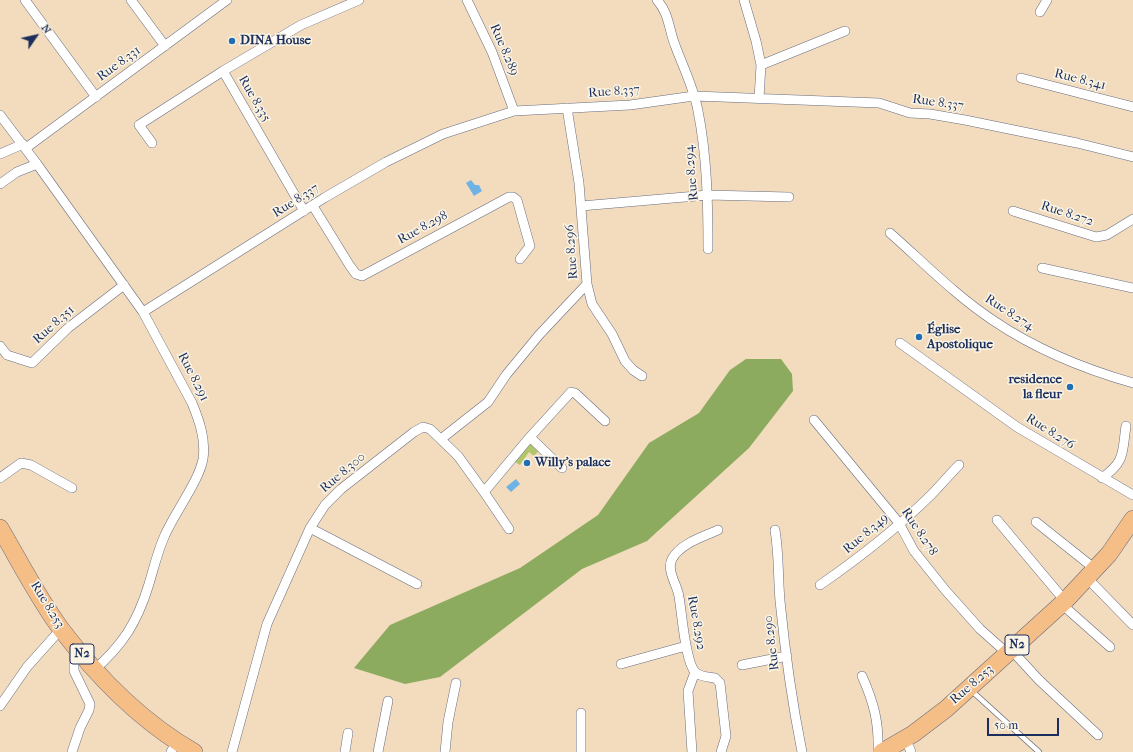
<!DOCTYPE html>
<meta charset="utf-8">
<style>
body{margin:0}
#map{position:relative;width:1133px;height:752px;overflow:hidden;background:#f3dcbd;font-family:"IM FELL French Canon",serif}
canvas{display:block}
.north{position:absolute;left:16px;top:16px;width:40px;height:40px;-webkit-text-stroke:3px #fcf5e5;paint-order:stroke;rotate:56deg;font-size:11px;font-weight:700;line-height:16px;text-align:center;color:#1b2f5e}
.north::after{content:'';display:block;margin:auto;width:14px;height:18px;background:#1b2f5e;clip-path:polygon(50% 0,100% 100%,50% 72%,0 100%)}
.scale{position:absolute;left:987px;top:718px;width:72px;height:18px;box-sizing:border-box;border:2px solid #1b2f5e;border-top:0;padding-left:5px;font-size:12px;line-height:14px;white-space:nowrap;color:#1b2f5e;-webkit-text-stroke:3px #fcf5e5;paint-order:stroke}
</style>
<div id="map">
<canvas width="1133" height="752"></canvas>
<div class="north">N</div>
<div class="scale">50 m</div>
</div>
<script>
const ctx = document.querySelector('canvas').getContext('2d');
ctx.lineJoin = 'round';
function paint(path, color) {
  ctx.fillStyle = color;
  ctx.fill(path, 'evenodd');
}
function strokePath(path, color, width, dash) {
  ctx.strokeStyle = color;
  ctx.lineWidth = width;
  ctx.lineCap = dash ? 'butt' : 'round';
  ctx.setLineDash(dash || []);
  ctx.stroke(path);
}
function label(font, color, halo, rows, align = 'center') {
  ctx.font = font + ' "IM FELL French Canon",serif';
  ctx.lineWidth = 3;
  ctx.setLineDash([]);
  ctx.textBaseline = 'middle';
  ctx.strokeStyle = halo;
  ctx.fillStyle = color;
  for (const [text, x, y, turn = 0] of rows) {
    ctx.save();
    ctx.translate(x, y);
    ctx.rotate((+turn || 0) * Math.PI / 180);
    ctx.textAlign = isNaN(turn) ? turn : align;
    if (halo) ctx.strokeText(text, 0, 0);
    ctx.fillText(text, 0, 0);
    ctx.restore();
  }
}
paint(new Path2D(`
 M532,441l9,7 -7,8 -5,-4 -9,13 -5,-3z`), '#b1c66a');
paint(new Path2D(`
 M746,359h35l11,15 1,17 -44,57 -102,93 -65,28 -142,108 -35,7 -51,-16 36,-43 130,-57 78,-53 51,-72 50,-30 31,-43z`), '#8cab5e');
paint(new Path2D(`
 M471,180l4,5h4l3,6 -8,5 -8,-13z
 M516,479l4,5 -9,8 -5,-5z`), '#6fb3e4');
const lane = new Path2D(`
 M974,693l65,59`);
const street = new Path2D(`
 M25,0l71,97
 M131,0l34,46
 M467,0l25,52 22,59
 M657,0c12,13 12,30 18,45 8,22 19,43 23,66 9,45 10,92 10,138
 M744,0l12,41 5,24 -2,34
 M1040,12l7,-12
 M761,65l84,-34
 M1021,78l112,29
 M567,108l12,75 8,101 5,20 20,30 13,27 8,9 9,6
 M0,115l37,49 106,148 49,91c7,17 14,36 11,56 -4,22 -28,53 -38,76 -7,15 -11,32 -16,49 -12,39 -26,61 -57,88
 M152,143l-13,-18 84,-54
 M26,148l201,-148
 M0,154l23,-10
 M0,184l17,-12 20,-8
 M313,206l37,60 6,8 6,2 147,-79h4l4,3 13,46 -10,13
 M581,206l127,-11 81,2
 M304,211l-81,-140 78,-46 58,-25
 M1013,211l83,26 11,-2 26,-16
 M890,233c34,30 66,63 104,88 43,29 90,48 139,62
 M1042,268l91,20
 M143,312l181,-114 62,-36 57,-28 71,-23 116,-6 64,-9 185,7 31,10 20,1 35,6 112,23 56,14
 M900,343l117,84 116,68
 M0,346l7,9 25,8 36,-35 56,-43
 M814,420l85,103 15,28 32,40 34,38 28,25
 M530,437l41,-45 4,1 30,28
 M441,439l47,-37 18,-27 33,-40 48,-51
 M0,478l21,-15 10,2 41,23
 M1102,478c24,-17 20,-26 24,-52
 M484,492l25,37
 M997,520l68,81
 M1036,522l59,47
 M310,528l107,56
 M718,530c-15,7 -37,13 -46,29 -6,12 6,27 7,38 3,16 6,64 16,75 5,5 14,5 20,6l5,5 6,53 -5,16
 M775,530c4,24 3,47 5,71 5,50 12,101 22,151
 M1092,583l41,42
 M820,585c39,-27 76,-56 110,-89 10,-10 19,-21 29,-31
 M1066,608l44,39
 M1016,655l23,25 59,55
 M621,664l65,-18
 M742,665l45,-9
 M862,676c12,27 17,46 16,76
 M0,706l27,-39 34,-38
 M581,713v39
 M909,747l2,5
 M72,752l8,-24 9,-18 1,-6 -16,-33v-17
 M171,752l6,-11
 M232,752l35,-128 43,-96 15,-23 16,-16 73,-57 9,-5 7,2 28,27 26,36 46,-55 32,31
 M345,752l3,-19
 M378,752l10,-51
 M445,752l3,-30 8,-39
 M692,752l-4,-61 7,-19`);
const highway = new Path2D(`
 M0,528c20,34 38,70 61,101 37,49 81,93 133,123
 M882,752l31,-18 33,-25 119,-108 44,-47 24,-35`);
strokePath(lane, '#676c7f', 6);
strokePath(street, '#676c7f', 10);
strokePath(highway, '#676c7f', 18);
strokePath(lane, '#fff', 4.5);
strokePath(street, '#fff', 9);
strokePath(highway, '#f6be87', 17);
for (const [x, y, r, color] of [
 [232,41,4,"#1f6fb2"],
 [919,337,4,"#1f6fb2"],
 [1070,387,4,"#1f6fb2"],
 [527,463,4,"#1f6fb2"]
]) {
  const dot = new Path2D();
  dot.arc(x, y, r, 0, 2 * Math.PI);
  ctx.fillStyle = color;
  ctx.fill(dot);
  strokePath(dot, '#fcf5e5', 1.5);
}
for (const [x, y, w] of [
 [1017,645,24],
 [82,654,24]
]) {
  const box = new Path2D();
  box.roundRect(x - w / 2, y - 10, w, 20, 3);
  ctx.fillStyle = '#fcf5e5';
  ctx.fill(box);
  strokePath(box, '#1b2f5e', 1);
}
label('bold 12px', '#1b2f5e', null, [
 ["N2",1017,645],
 ["N2",82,654]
]);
label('bold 13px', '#1b2f5e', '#fcf5e5', [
 ["DINA House",240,41],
 ["Église",927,330],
 ["Apostolique",927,345],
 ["residence",1062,380,"right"],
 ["la fleur",1062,395,"right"],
 ["Willy's palace",535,463]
], 'left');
label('13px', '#1b2f5e', '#fcf5e5', [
 ["Rue 8.289",504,50,67],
 ["Rue 8.331",119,64,-36],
 ["Rue 8.341",1080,80,14],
 ["Rue 8.337",614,92,-4],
 ["Rue 8.335",254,99,60],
 ["Rue 8.337",938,103,8],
 ["Rue 8.294",692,173,-95],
 ["Rue 8.337",296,201,-32],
 ["Rue 8.272",1067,214,18],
 ["Rue 8.298",423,228,-29],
 ["Rue 8.296",572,252,-94],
 ["Rue 8.274",1009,313,33],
 ["Rue 8.351",54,325,-42],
 ["Rue 8.291",193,377,63],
 ["Rue 8.276",1050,432,32],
 ["Rue 8.300",343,473,-40],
 ["Rue 8.278",919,532,56],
 ["Rue 8.349",866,534,-40],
 ["Rue 8.253",47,605,58],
 ["Rue 8.292",696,623,80],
 ["Rue 8.290",772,643,-97],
 ["Rue 8.253",972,685,-41]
]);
</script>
